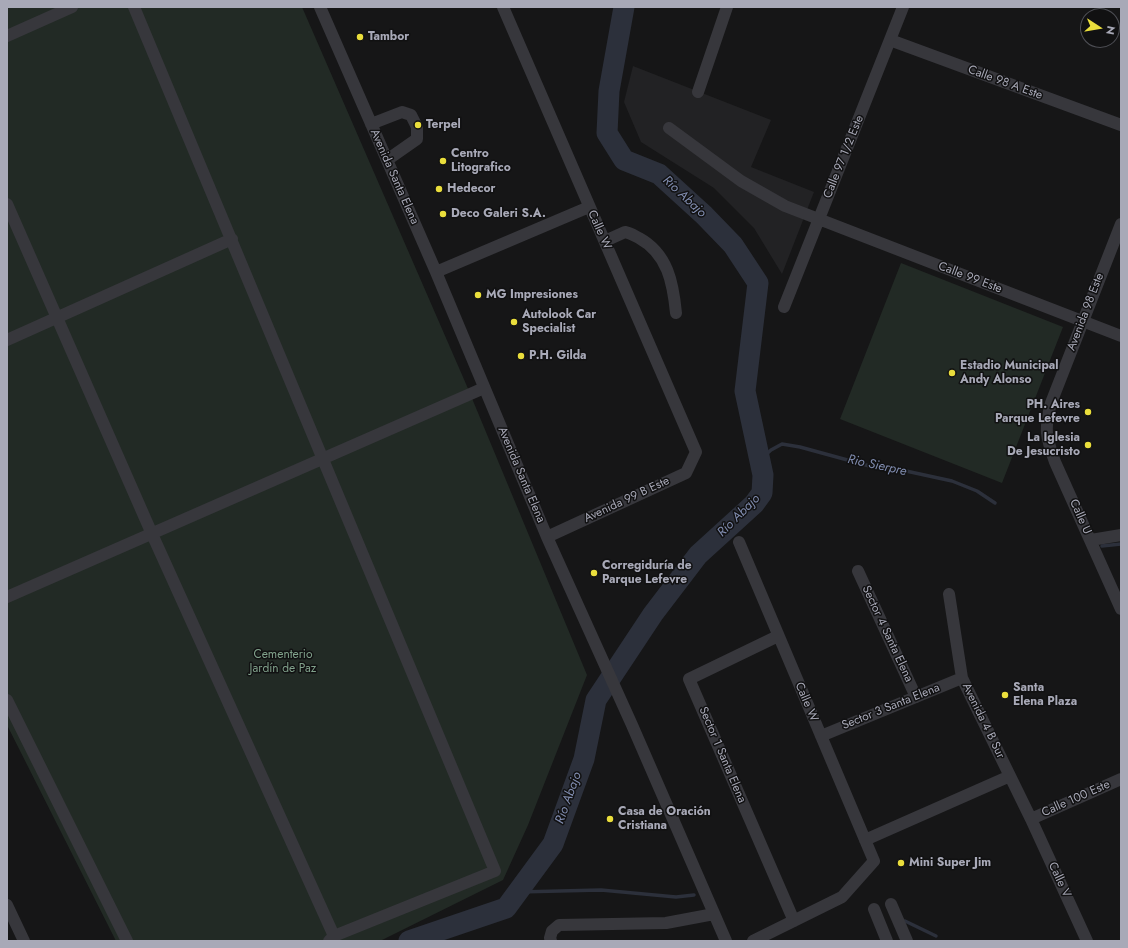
<!DOCTYPE html>
<meta charset="utf-8">
<style>
body{margin:0}
#map{position:relative;width:1128px;height:948px;overflow:hidden;background:#161617;font-family:Jost,sans-serif}
canvas{display:block}
.frame{position:absolute;inset:0;border:8px solid #a8a9b7;pointer-events:none}
.north{position:absolute;left:1080px;top:8px;width:40px;height:40px;box-sizing:border-box;background:#111112;border:1px solid #4d4e54;border-radius:50%;rotate:102deg;font-size:11px;font-weight:700;line-height:16px;text-align:center;color:#a8a9b7}
.north::after{content:'';display:block;margin:auto;width:14px;height:18px;background:#eade3c;clip-path:polygon(50% 0,100% 100%,50% 72%,0 100%)}
</style>
<div id="map">
<canvas width="1128" height="948"></canvas>
<div class="frame"></div>
<div class="north">N</div>
</div>
<script>
const ctx = document.querySelector('canvas').getContext('2d');
ctx.lineJoin = 'round';
function paint(path, color) {
  ctx.fillStyle = color;
  ctx.fill(path, 'evenodd');
}
function strokePath(path, color, width, dash) {
  ctx.strokeStyle = color;
  ctx.lineWidth = width;
  ctx.lineCap = dash ? 'butt' : 'round';
  ctx.setLineDash(dash || []);
  ctx.stroke(path);
}
function label(font, color, halo, rows, align = 'center') {
  ctx.font = font + ' Jost,sans-serif';
  ctx.lineWidth = 3;
  ctx.setLineDash([]);
  ctx.textBaseline = 'middle';
  ctx.strokeStyle = halo;
  ctx.fillStyle = color;
  for (const [text, x, y, turn = 0] of rows) {
    ctx.save();
    ctx.translate(x, y);
    ctx.rotate((+turn || 0) * Math.PI / 180);
    ctx.textAlign = isNaN(turn) ? turn : align;
    if (halo) ctx.strokeText(text, 0, 0);
    ctx.fillText(text, 0, 0);
    ctx.restore();
  }
}
paint(new Path2D(`
 M633,66l138,54 -20,47 63,25 -32,82 -28,-46 -40,-40 -73,-46 -17,-40z`), '#222224');
paint(new Path2D(`
 M7,7h295l164,377 121,291 -59,150 -25,55 -123,61h-264l-109,-216z
 M901,263l162,64 -61,156 -162,-64z`), '#222a25');
strokePath(new Path2D(`
 M760,460l11,-10 11,-6 18,3 73,20 33,4 46,10 25,10 18,12
 M1102,546l19,-2
 M518,892l83,-2 75,7 18,-2
 M905,921l31,15`), '#2c303b', 3.5);
strokePath(new Path2D(`
 M409,941l97,-33 47,-64 31,-85 12,-59 57,-86 45,-59 56,-51 8,-11 1,-18 -18,-84 13,-108 -25,-38 -29,-30 -45,-41 -35,-14 -17,-27 2,-42 15,-84`), '#2c303b', 21);
strokePath(new Path2D(`
 M134,7l361,864 -161,65 -5,5
 M320,7l116,265 111,265 85,188 94,216
 M503,7l193,445 -10,21 -139,64
 M7,36l65,-29
 M890,40l231,85
 M698,92l29,-85
 M371,124l31,-12 9,3 6,12v12l-30,21
 M669,128l72,53 44,25 336,130
 M7,204l145,330 182,402
 M1121,224l-70,179c-7,26 -5,34 4,59l66,147
 M605,241l20,-9c5,1 10,4 14,6 29,16 34,45 37,75
 M436,272l153,-65
 M784,307l119,-300
 M7,340l225,-101
 M1091,540l30,-5
 M739,542l135,319 -32,36 -89,44
 M858,571l58,126
 M949,594l13,84 69,141 56,122
 M7,597l477,-209
 M778,636l-89,43 105,242
 M7,700l120,241
 M821,736l141,-58
 M1031,819l90,-40
 M865,840l145,-64
 M891,904l16,37
 M7,905l17,36
 M874,909l13,32
 M551,941l-1,-3 2,-7 7,-6 107,-2 48,-9`), '#37373c', 12);
for (const [x, y, r, color] of [
 [360,37,4,"#eade3c"],
 [418,125,4,"#eade3c"],
 [443,161,4,"#eade3c"],
 [439,189,4,"#eade3c"],
 [443,214,4,"#eade3c"],
 [478,295,4,"#eade3c"],
 [514,322,4,"#eade3c"],
 [521,356,4,"#eade3c"],
 [952,373,4,"#eade3c"],
 [1088,412,4,"#eade3c"],
 [1088,445,4,"#eade3c"],
 [594,573,4,"#eade3c"],
 [1005,695,4,"#eade3c"],
 [610,819,4,"#eade3c"],
 [901,863,4,"#eade3c"]
]) {
  const dot = new Path2D();
  dot.arc(x, y, r, 0, 2 * Math.PI);
  ctx.fillStyle = color;
  ctx.fill(dot);
  strokePath(dot, '#111112', 1.5);
}
label('bold 12px', '#a8a9b7', '#111112', [
 ["Tambor",368,37],
 ["Terpel",426,125],
 ["Centro",451,154],
 ["Litografico",451,168],
 ["Hedecor",447,189],
 ["Deco Galeri S.A.",451,214],
 ["MG Impresiones",486,295],
 ["Autolook Car",522,315],
 ["Specialist",522,329],
 ["P.H. Gilda",529,356],
 ["Estadio Municipal",960,366],
 ["Andy Alonso",960,380],
 ["PH. Aires",1080,405,"right"],
 ["Parque Lefevre",1080,419,"right"],
 ["La Iglesia",1080,438,"right"],
 ["De Jesucristo",1080,452,"right"],
 ["Corregiduría de",602,566],
 ["Parque Lefevre",602,580],
 ["Santa",1013,688],
 ["Elena Plaza",1013,702],
 ["Casa de Oración",618,812],
 ["Cristiana",618,826],
 ["Mini Super Jim",909,863]
], 'left');
label('12px', '#a8a9b7', '#111112', [
 ["Calle 98 A Este",1005,83,20],
 ["Calle 97 1/2 Este",844,157,-68],
 ["Avenida Santa Elena",394,177,66],
 ["Calle W",599,230,66],
 ["Calle 99 Este",970,278,21],
 ["Avenida 98 Este",1086,312,-69],
 ["Avenida Santa Elena",521,475,67],
 ["Avenida 99 B Este",627,500,-25],
 ["Calle U",1080,517,66],
 ["Sector 4 Santa Elena",887,634,65],
 ["Calle W",806,702,67],
 ["Sector 3 Santa Elena",891,707,-22],
 ["Avenida 4 B Sur",983,721,64],
 ["Sector 1 Santa Elena",722,755,67],
 ["Calle 100 Este",1076,799,-24],
 ["Calle V",1059,880,65]
]);
label('12px', '#80a18b', '#111112', [
 ["Cementerio",283,655],
 ["Jardín de Paz",283,669]
]);
label('italic 13px', '#818db0', '#111112', [
 ["Río Abajo",684,197,43],
 ["Rio Sierpre",877,466,12],
 ["Río Abajo",739,516,-45],
 ["Río Abajo",569,798,-70]
]);
</script>
